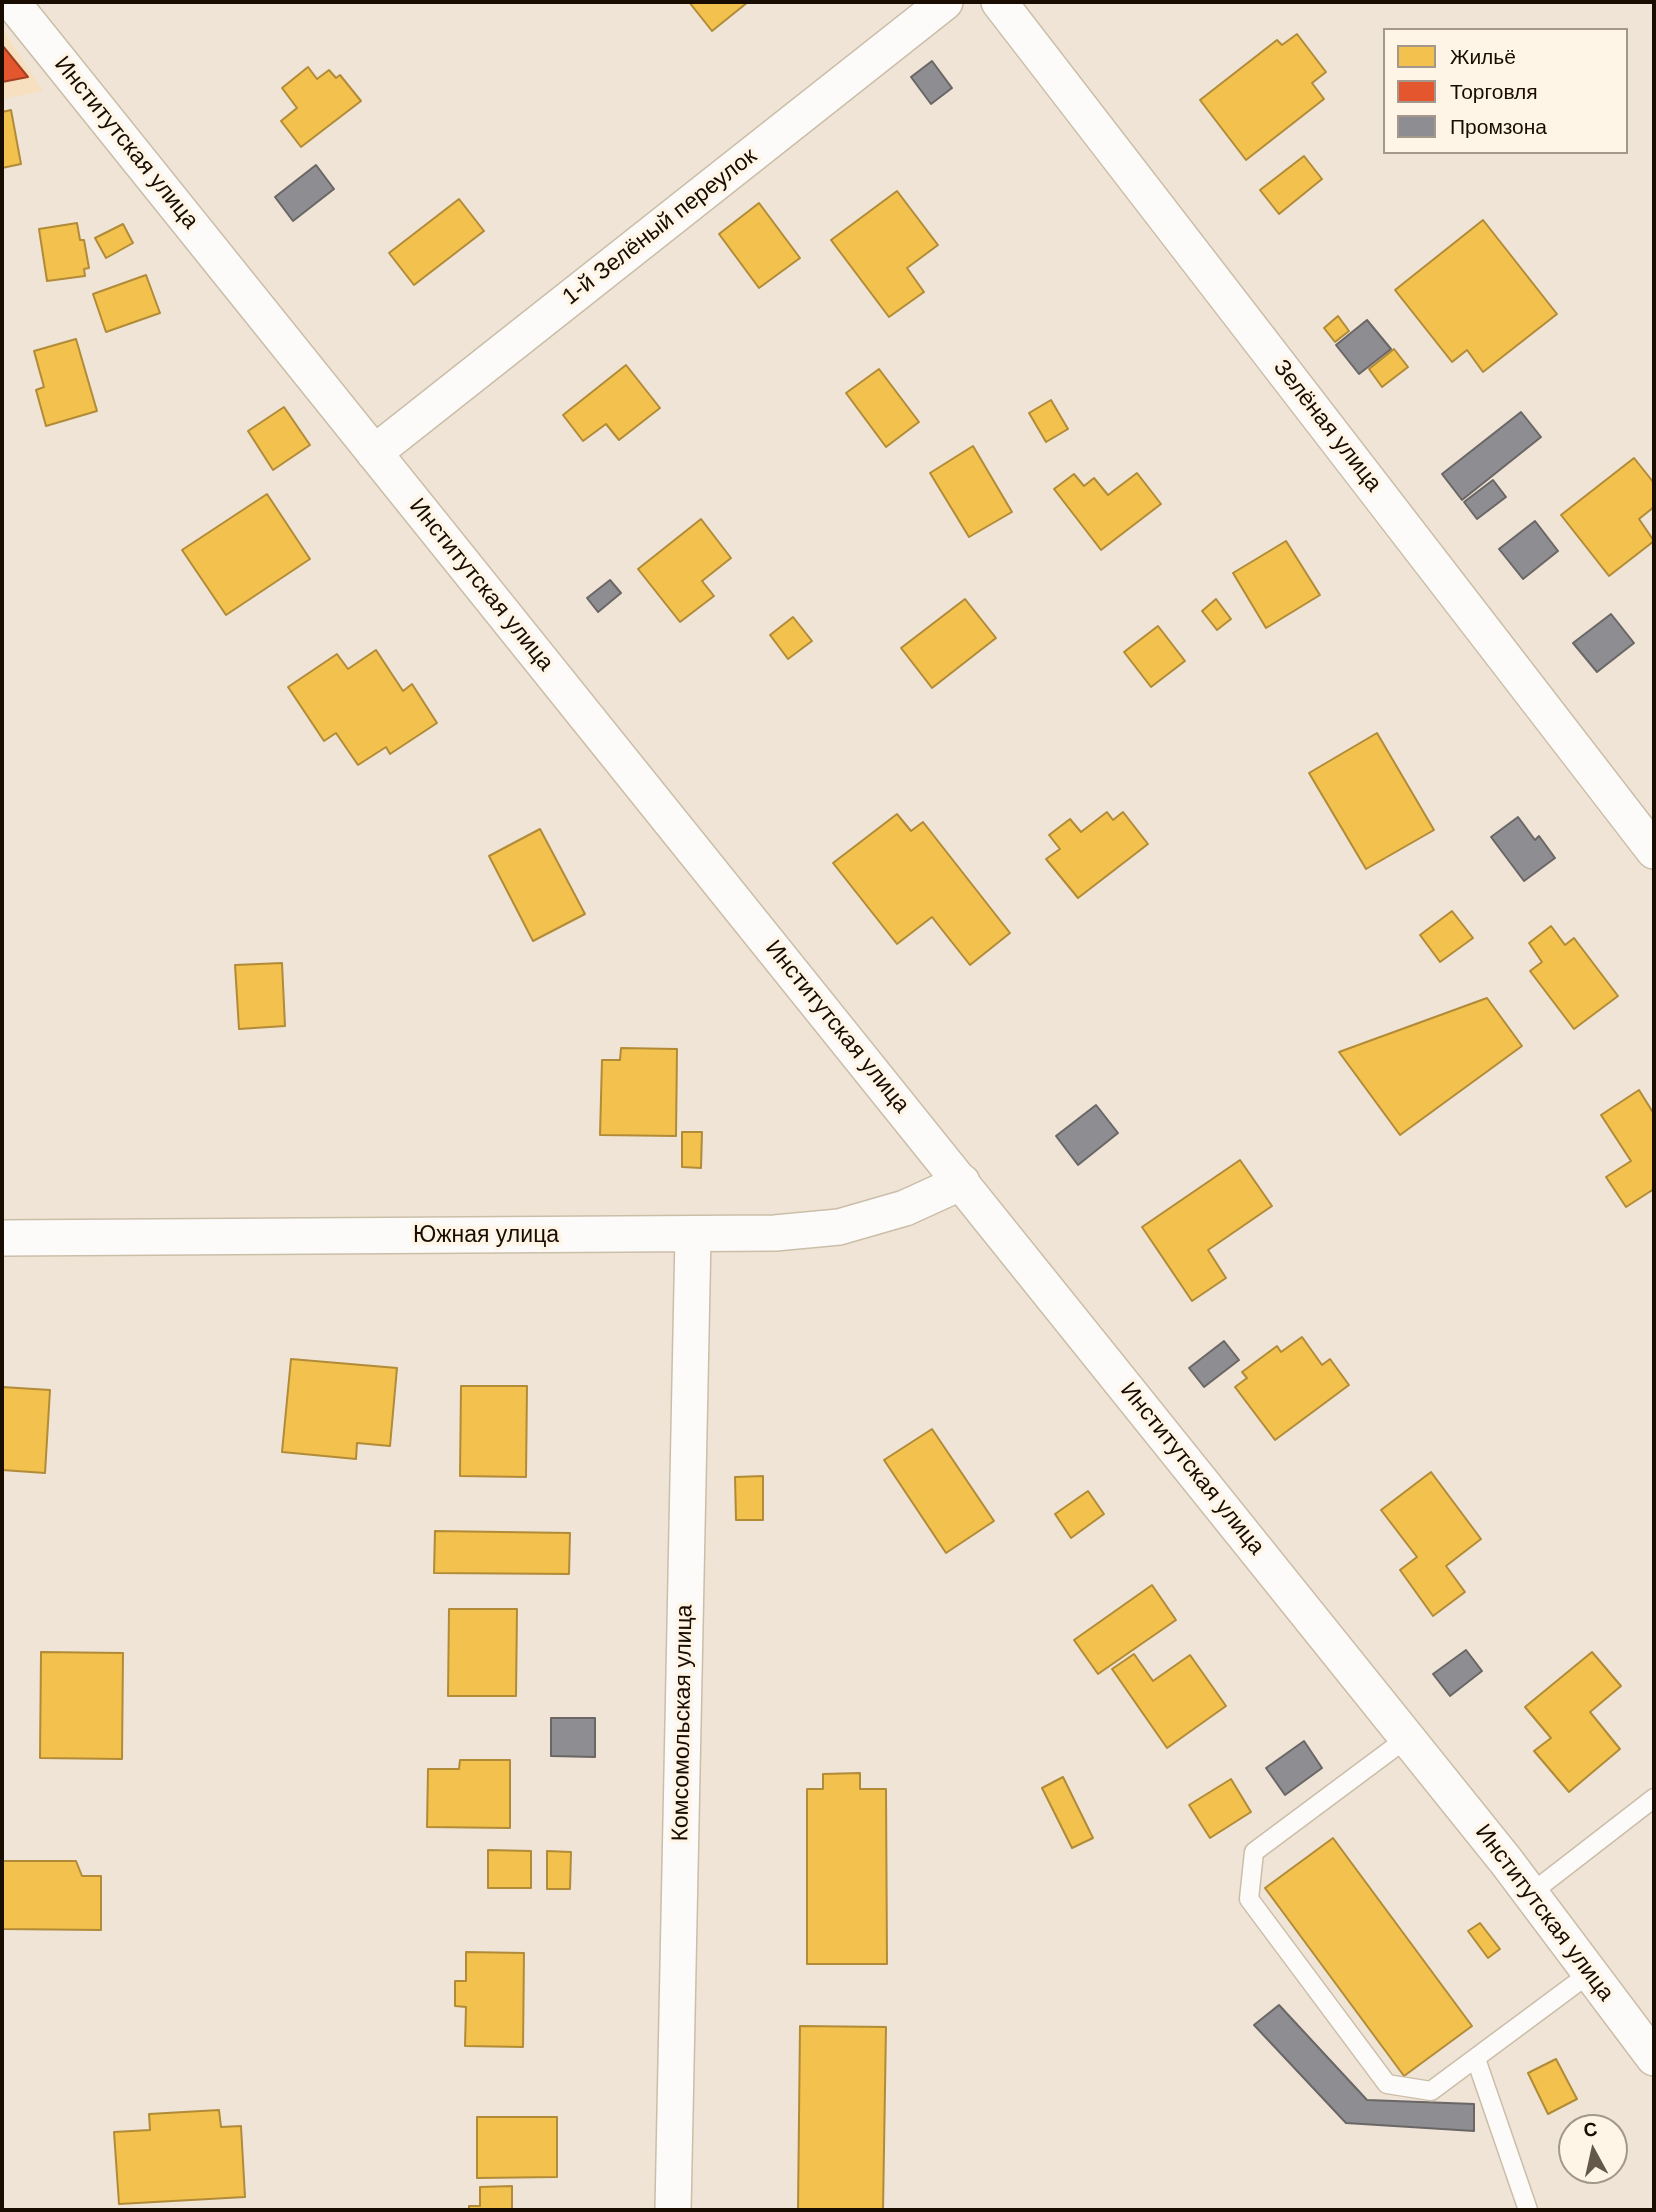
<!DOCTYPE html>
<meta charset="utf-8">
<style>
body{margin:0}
#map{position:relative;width:1656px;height:2212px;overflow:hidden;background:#efe4d5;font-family:Helvetica,sans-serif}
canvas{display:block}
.frame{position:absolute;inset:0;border:4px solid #190c00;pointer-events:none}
.legend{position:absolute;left:1383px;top:28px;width:245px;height:126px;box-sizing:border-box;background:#fff5e7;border:2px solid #a3988b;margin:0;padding:9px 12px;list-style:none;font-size:21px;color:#190c00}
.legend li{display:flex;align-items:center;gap:14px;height:35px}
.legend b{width:35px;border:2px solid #a3988b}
.north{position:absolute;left:1558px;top:2114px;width:70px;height:70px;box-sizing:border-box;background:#fff5e7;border:2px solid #a3988b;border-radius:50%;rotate:352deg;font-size:19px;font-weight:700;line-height:28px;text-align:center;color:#190c00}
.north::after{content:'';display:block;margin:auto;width:24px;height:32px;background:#64584b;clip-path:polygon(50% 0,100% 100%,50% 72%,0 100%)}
</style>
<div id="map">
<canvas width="1656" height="2212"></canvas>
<div class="frame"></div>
<ul class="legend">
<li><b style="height:19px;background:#f2c14e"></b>Жильё</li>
<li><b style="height:19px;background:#e4572e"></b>Торговля</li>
<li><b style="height:19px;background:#8d8d92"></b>Промзона</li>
</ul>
<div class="north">С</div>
</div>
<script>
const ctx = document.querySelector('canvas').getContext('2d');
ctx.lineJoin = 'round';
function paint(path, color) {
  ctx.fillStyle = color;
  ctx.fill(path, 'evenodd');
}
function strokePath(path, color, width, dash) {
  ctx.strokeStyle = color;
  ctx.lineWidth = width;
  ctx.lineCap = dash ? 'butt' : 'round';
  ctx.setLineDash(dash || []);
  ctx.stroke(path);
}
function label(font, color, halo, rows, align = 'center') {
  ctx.font = font + ' Helvetica,sans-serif';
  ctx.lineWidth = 7;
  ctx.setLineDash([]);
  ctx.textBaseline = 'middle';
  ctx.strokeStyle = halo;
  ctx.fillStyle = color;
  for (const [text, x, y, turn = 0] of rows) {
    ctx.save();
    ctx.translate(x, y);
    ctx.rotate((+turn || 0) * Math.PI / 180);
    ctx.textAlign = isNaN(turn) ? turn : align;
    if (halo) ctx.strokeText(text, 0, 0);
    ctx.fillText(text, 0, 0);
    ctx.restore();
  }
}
paint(new Path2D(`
 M2,28l41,63 -41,8z`), '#f7e0c0');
const homes = new Path2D(`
 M689,2h59l-36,29z
 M1297,34l29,38 -14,11 12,16 -78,61 -46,-60 77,-60 5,5z
 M308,67l9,12 12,-9 7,8 4,-3 21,26 -60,46 -20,-26 16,-13 -15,-20z
 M11,110l10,54 -19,4v-56z
 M1304,156l18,23 -43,35 -19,-24z
 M897,191l41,54 -31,23 17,24 -35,25 -58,-77z
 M459,199l25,32 -70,54 -25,-32z
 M759,203l41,55 -41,30 -40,-54z
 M1483,220l74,94 -74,58 -16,-22 -15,12 -57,-72z
 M77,223l3,17h4l5,28 -5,1 1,7 -38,5 -8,-52z
 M123,224l10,19 -27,15 -11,-20z
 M146,275l14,38 -54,19 -13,-38z
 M1338,316l11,15 -14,11 -11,-14z
 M76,339l21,72 -51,15 -10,-36 8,-3 -10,-36z
 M1394,349l14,18 -26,20 -13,-18z
 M626,365l34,43 -41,32 -13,-16 -23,17 -20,-26z
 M879,369l40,53 -33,25 -40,-54z
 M1051,400l17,29 -22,13 -17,-29z
 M284,407l26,38 -37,25 -25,-39z
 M973,446l39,66 -43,25 -39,-64z
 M1634,458l20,25v24l-15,12 15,22 -45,35 -48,-61z
 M1137,473l24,31 -60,46 -47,-61 20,-15 10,12 10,-8 14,17z
 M267,494l43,65 -84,56 -44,-65z
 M701,519l30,39 -29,23 12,15 -34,26 -42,-53z
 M1286,541l34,54 -54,33 -33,-55z
 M965,599l31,39 -64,50 -31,-40z
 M1216,599l15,20 -14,11 -15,-19z
 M793,617l19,24 -24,18 -18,-24z
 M1158,626l27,35 -34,26 -27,-35z
 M376,650l27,41 9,-7 25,39 -47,31 -4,-7 -28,18 -22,-32 -12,8 -36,-54 49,-33 11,15z
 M1377,733l57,97 -68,39 -57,-96z
 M1107,812l6,8 10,-8 25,32 -70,54 -32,-39 14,-10 -11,-14 21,-16 11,13z
 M897,814l14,17 12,-9 87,111 -40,32 -38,-48 -35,27 -64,-81z
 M540,829l45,85 -52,27 -44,-85z
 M1452,911l21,27 -33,24 -20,-27z
 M1551,926l14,19 9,-7 44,58 -44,33 -44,-58 12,-9 -13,-19z
 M282,963l3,63 -46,3 -4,-64z
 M1487,998l35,48 -122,89 -61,-83z
 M621,1048l56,1 -1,87 -76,-1 2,-75h18z
 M1639,1090l15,24v75l-28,18 -20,-30 25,-16 -30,-46z
 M682,1132h20l-1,36 -19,-1z
 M1240,1160l32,46 -64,44 18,28 -34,23 -50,-74z
 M1302,1337l20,28 8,-6 19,26 -74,55 -40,-53 12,-9 -5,-6 35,-26 4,6z
 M291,1359l106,9 -7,78 -33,-3 -1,16 -74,-7z
 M461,1386h66l-1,91 -66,-1z
 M2,1387l48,3 -5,83 -43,-3z
 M932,1429l62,92 -48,32 -62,-93z
 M1431,1472l50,67 -35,27 19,26 -32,24 -33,-46 17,-13 -36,-47z
 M763,1476v44h-27l-1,-43z
 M1088,1491l16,23 -33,24 -16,-24z
 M435,1531l135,2 -1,41 -135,-1z
 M1152,1585l24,35 -78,54 -24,-34z
 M449,1609h68l-1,87h-68z
 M41,1652l82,1 -1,106 -82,-1z
 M1592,1652l29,34 -31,26 30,37 -51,43 -35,-41 17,-13 -26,-31z
 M1134,1654l19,27 37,-26 36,51 -59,42 -55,-79z
 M460,1760h50v68l-83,-1 1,-58h31z
 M860,1773v16h26l1,175h-80v-175h16v-15z
 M1063,1777l30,61 -21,10 -30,-60z
 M1231,1779l20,33 -41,26 -21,-33z
 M1333,1838l139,188 -68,50 -139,-188z
 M488,1850l43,1v37h-43z
 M547,1851l24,1 -1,37h-23z
 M2,1861h74l6,15h19v54l-99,-1z
 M1480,1923l20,26 -12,9 -20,-27z
 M466,1952l58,1 -1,94 -58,-1 1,-39 -11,-1v-25h11z
 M800,2026l86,1 -3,183h-85z
 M1556,2059l21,40 -29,15 -20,-41z
 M219,2110l2,17 20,-1 4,71 -126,7 -5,-72 36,-2 -1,-16z
 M477,2117h80v60l-80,1z
 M512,2186v24h-43v-4h11v-19z`);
paint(homes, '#f2c14e');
strokePath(homes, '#b18b37', 2);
const shops = new Path2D(`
 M2,45l26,32 -26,5z`);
paint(shops, '#e4572e');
strokePath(shops, '#a74020', 2);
const industry = new Path2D(`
 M932,61l20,27 -21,16 -20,-27z
 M316,165l18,24 -41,32 -18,-24z
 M1367,320l24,29 -32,25 -23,-29z
 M1521,412l20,25 -79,63 -20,-26z
 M1493,480l13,17 -29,22 -13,-17z
 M1535,521l23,30 -35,28 -24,-30z
 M610,580l11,13 -23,19 -11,-14z
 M1611,614l23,29 -37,29 -24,-29z
 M1518,817l17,23 4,-4 16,22 -31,23 -33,-44z
 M1096,1105l22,28 -40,32 -22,-29z
 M1224,1341l15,19 -35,27 -15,-19z
 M1466,1650l16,21 -32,25 -17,-22z
 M551,1718h44v39l-44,-1z
 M1304,1741l18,27 -37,27 -19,-27z
 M1279,2005l88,95 107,4v27l-128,-8 -92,-98z`);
paint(industry, '#8d8d92');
strokePath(industry, '#6a6666', 2);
const lane = new Path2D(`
 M1407,1738l-153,114 -5,47 138,185 44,7 159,-118
 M1530,1894l124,-96
 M1476,2059l52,151`);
const street = new Path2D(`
 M12,2l1494,1859 148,197
 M999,2l655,849
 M374,453l571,-451
 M2,1238l773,-5 64,-6 66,-19 57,-26
 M673,2210l20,-974`);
strokePath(lane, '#cbbea9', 21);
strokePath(street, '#cbbea9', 38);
strokePath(lane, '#fdfbf9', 18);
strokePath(street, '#fdfbf9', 35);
label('23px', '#190c00', '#fff5e7', [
 ["Институтская улица",126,143,51],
 ["1-й Зелёный переулок",660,227,-38],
 ["Зелёная улица",1327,426,52],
 ["Институтская улица",481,585,51],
 ["Институтская улица",837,1027,51],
 ["Южная улица",486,1236],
 ["Институтская улица",1192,1469,51],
 ["Комсомольская улица",683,1723,-89],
 ["Институтская улица",1544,1913,53]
]);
</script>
